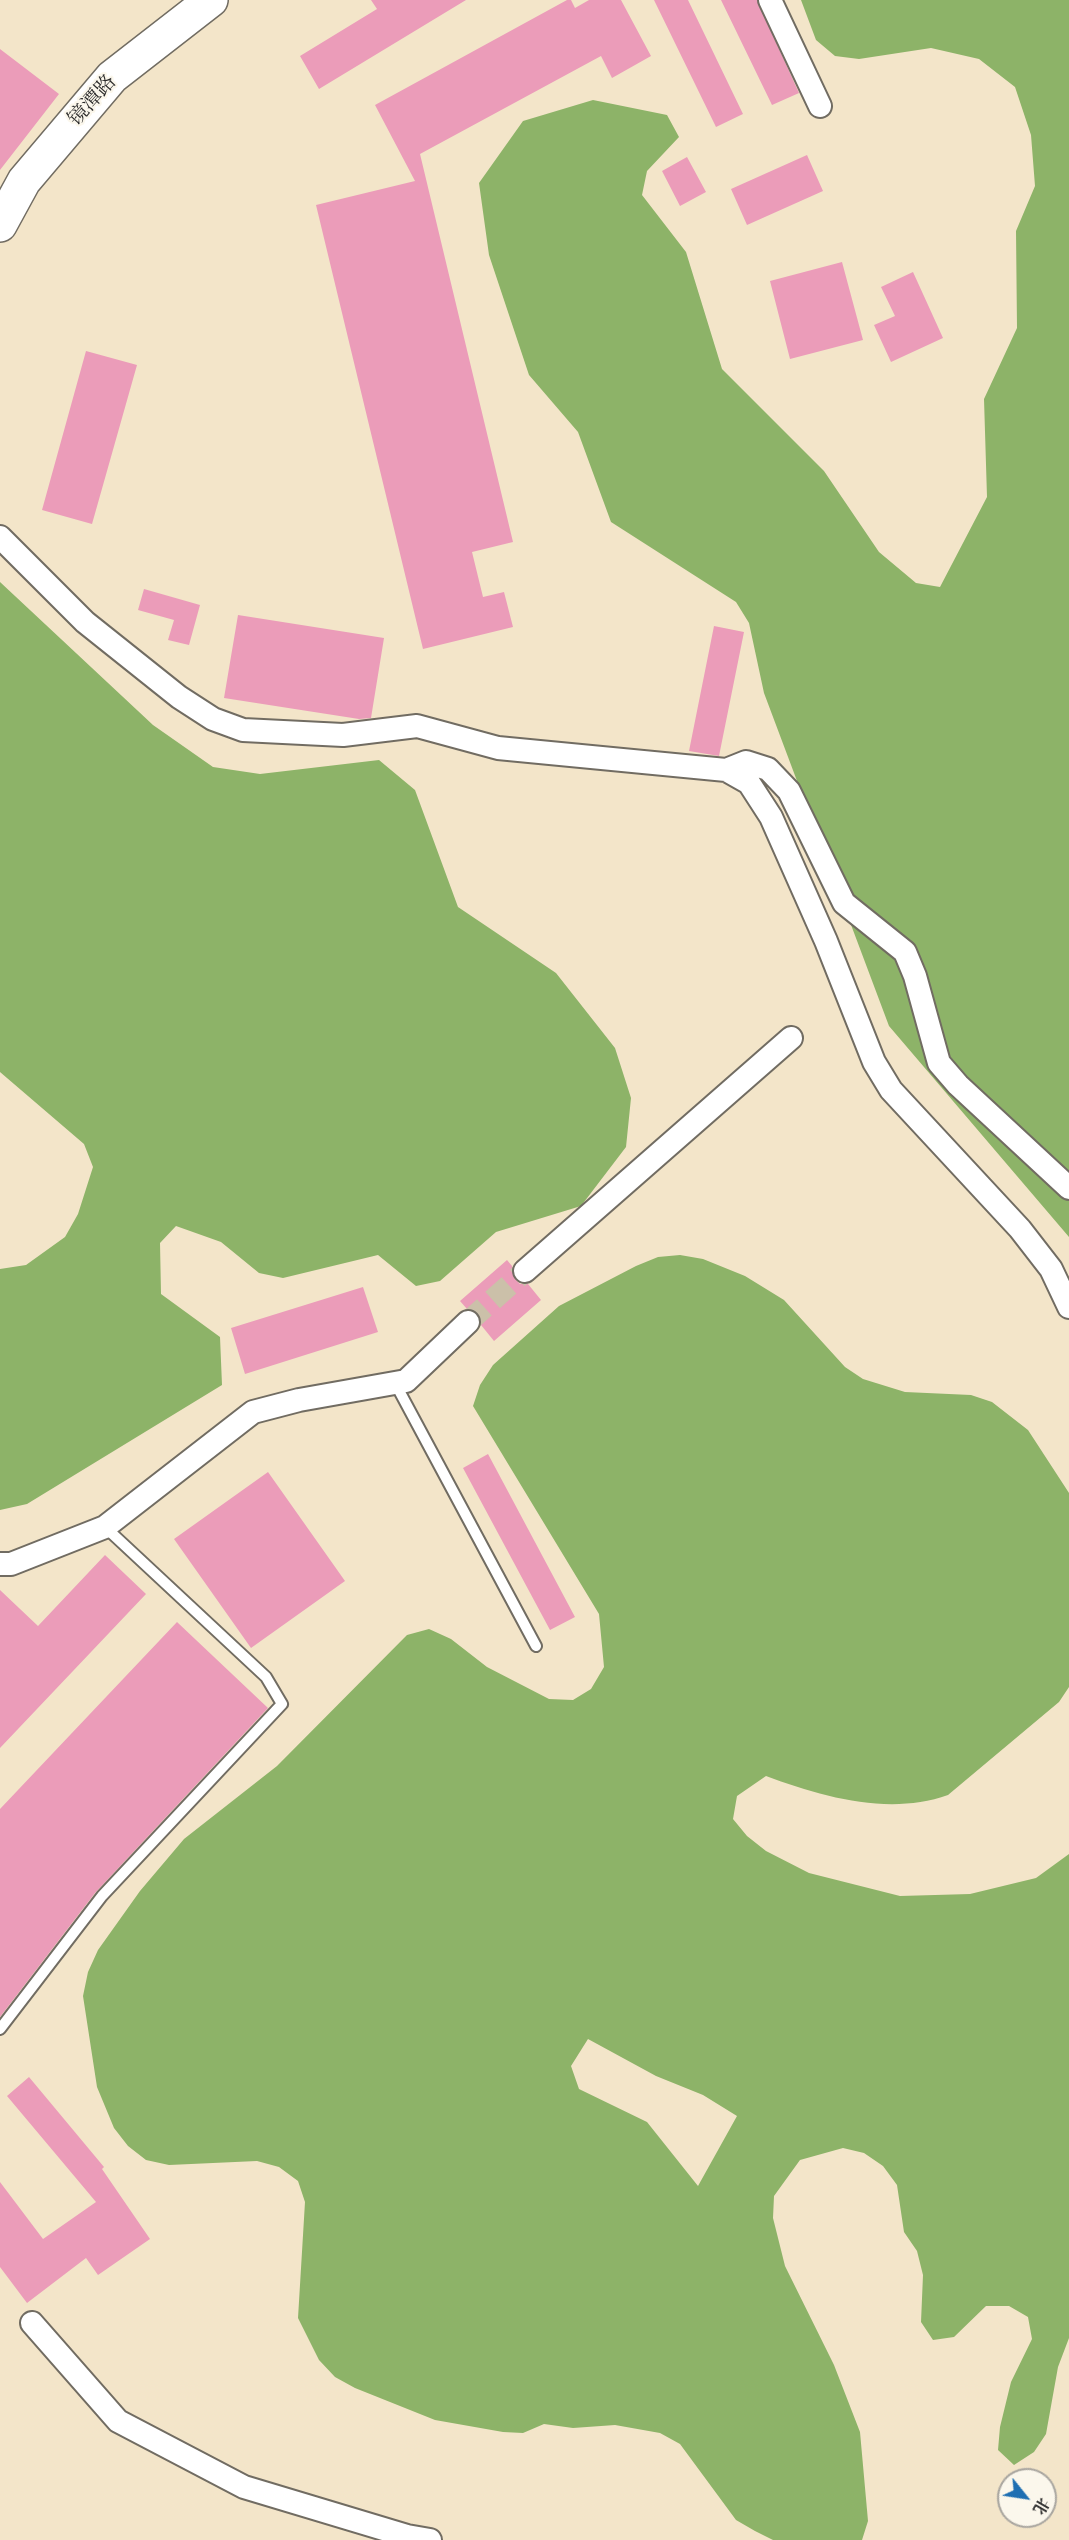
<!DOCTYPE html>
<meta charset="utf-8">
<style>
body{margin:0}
#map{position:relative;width:1069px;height:2540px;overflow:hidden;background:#f3e5c9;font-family:"IM FELL French Canon","Noto Serif SC",serif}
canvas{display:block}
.north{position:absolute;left:997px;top:2468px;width:60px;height:60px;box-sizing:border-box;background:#fbf7ec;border:2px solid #a8a59f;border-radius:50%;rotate:120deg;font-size:16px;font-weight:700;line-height:24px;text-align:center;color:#2b2b2b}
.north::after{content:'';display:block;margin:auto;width:21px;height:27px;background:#1f6fb2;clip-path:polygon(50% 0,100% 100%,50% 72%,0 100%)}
</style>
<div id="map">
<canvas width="1069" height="2540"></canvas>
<div class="north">北</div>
</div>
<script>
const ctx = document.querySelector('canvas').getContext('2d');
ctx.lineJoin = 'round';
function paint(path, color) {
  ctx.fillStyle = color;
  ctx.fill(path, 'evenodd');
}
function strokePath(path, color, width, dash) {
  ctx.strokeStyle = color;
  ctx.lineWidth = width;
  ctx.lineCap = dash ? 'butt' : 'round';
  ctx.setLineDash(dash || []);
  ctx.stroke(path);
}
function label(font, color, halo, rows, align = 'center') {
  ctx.font = font + ' "IM FELL French Canon","Noto Serif SC",serif';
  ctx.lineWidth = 4.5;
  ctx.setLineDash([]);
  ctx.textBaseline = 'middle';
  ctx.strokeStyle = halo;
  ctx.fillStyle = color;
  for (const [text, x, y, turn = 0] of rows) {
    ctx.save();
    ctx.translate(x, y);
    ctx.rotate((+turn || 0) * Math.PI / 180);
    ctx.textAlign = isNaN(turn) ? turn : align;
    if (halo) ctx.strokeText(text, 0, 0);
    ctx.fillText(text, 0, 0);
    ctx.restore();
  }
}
paint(new Path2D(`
 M801,0h268v1237l-180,-211 -125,-333 -15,-70 -13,-21 -125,-80 -33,-90 -49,-57 -40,-120 -10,-72 44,-62 70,-21 74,15 12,22 -32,34 -5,24 44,57 36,117 102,102 55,81 37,31 24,4 47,-90 -3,-98 33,-71 -1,-97 19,-45 -4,-51 -16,-48 -36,-28 -48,-11 -72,11 -24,-3 -19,-16z
 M0,582l153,143 60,42 47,7 119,-14 36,30 43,117 98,66 59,75 16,50 -5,49 -45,59 -85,26 -56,49 -24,5 -38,-31 -95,23 -24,-5 -38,-31 -45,-16 -16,17 1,51 59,43 2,48 -195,119 -27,6v-241l26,-4 39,-28 13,-23 15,-47 -9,-23 -84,-72z
 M680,1255l23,4 42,17 39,24 61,67 18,12 42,13 66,3 21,7 36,28 41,63v194l-10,15 -111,93c-59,21 -125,2 -182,-19l-29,20 -4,23 14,17 19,15 43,22 91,23 70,-2 66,-16 33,-24v484l-11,29 -12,67 -12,18 -20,13 -16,-15 2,-23 11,-45 21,-43 -4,-22 -19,-11h-23l-32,31 -21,3 -12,-18 2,-47 -6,-24 -13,-19 -7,-47 -14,-19 -19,-13 -21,-5 -43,12 -26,36 -1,22 12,48 49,99 26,67 8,89 -6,19h-89l-18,-9 -19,-11 -56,-76 -20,-11 -45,-8 -42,3 -29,-4 -21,9 -20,-1 -68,-12 -80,-32 -20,-11 -16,-17 -21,-42 7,-116 -7,-21 -19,-14 -22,-6 -88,4 -23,-5 -18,-14 -14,-18 -17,-41 -14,-91 5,-24 10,-22 42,-59 44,-52 93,-73 130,-131 22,-6 22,10 36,28 62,32 24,1 18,-11 13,-22 -5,-53 -126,-208 7,-21 13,-20 66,-59 77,-40 22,-9zM588,2039l68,37 47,19 34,21 -39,70 -51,-64 -68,-33 -8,-23z`), '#8db368');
paint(new Path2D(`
 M371,0h95l-147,89 -19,-33 77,-47z
 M567,0h4l4,8 14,-8h32l30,56 -39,22 -11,-22 -181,98 93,388 -41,10 11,45 21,-5 9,35 -90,22 -107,-444 99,-24 -40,-76z
 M654,0h34l55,114 -27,13z
 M721,0h36l42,93 -27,12z
 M0,49l59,45 -59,76z
 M807,155l16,36 -76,34 -16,-36z
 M687,157l19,35 -26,14 -18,-35z
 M842,262l21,78 -73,19 -20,-78z
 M913,272l30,66 -52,24 -17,-37 21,-9 -14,-29z
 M86,351l51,14 -45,159 -50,-14z
 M144,589l56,16 -11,40 -21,-5 6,-20 -36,-10z
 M238,615l146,23 -13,80 -12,1 -135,-21z
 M714,626l30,6 -25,124 -30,-5z
 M507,1260l5,6 3,13 5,5h8l13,16 -47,41 -13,-16 -3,-12 -11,-4 -7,-8z
 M363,1287l15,45 -133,42 -14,-46z
 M488,1454l87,163 -25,13 -87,-162z
 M268,1472l77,109 -94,67 -77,-109z
 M105,1555l41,39 -146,154v-158l38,36z
 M177,1622l91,86 -173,185 -95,124v-208z
 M29,2077l75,90 -2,2 48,70 -52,36 -12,-17 -59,45 -27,-36v-85l43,57 53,-37 -89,-106z`), '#eb9cb9');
strokePath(new Path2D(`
 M468,1322l57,-51`), '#cbc0a9', 22, [22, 11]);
const lane = new Path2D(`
 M395,1383l141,263
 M0,2029l102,-133 180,-192 -16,-27 -161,-150`);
const street = new Path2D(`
 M770,0l50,106
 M0,537l85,85 94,75 34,22 30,11 100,5 74,-9 81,22 228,22 23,13 22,34 55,124 48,121 17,28 129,139 31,40 18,38
 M726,770l20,-8 22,7 21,22 55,112 61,49 10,24 24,87 19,22 111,103
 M525,1271l266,-233
 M0,1564h11l94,-37 148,-115 46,-12 107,-19 62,-59
 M32,2323l86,98 126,66 163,49 23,4`);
const primary = new Path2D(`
 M0,225l24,-44 88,-104 99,-77`);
strokePath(lane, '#716c62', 14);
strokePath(street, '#716c62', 26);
strokePath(primary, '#716c62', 36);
strokePath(lane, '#fff', 10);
strokePath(street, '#fff', 22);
strokePath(primary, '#fff', 33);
label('20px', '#2b2b2b', '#fbf7ec', [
 ["镜潭路",93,101,-48]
]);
</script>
